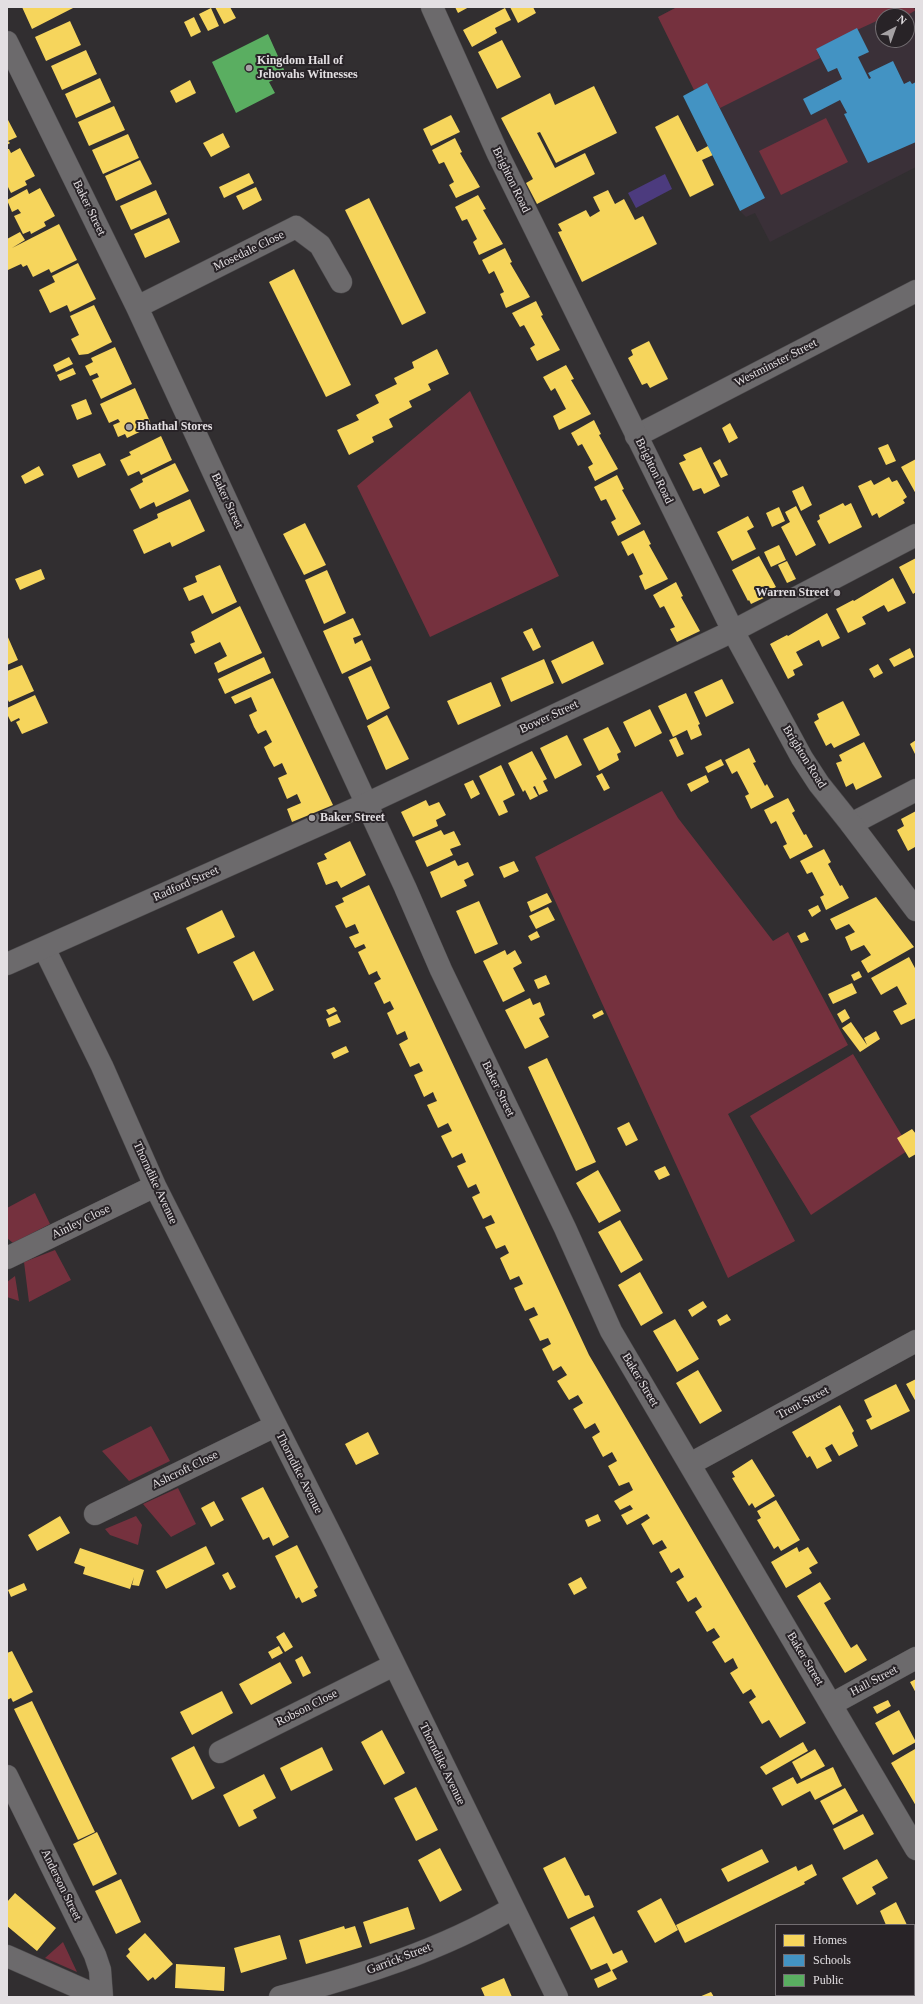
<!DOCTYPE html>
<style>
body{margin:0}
#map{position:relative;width:923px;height:2004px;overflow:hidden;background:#312e30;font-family:"Times New Roman",serif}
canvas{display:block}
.frame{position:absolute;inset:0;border:8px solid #e3dfe2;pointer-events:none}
.legend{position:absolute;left:775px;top:1924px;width:140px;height:72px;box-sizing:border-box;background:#282327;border:1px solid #736e72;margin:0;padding:5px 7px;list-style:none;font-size:12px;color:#e3dfe2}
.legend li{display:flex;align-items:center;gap:8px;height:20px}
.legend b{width:20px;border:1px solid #736e72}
.north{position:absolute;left:875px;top:8px;width:40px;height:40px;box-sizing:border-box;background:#282327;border:1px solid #736e72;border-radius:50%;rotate:41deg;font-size:11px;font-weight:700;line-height:16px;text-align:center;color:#e3dfe2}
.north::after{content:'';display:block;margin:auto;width:14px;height:18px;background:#a5a1a4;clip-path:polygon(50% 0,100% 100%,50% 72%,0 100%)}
</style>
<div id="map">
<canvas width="923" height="2004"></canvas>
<div class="frame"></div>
<ul class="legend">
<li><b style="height:11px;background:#f6d55c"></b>Homes</li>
<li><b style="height:11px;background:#4393c3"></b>Schools</li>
<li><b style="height:11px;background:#5aae61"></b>Public</li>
</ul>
<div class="north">N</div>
</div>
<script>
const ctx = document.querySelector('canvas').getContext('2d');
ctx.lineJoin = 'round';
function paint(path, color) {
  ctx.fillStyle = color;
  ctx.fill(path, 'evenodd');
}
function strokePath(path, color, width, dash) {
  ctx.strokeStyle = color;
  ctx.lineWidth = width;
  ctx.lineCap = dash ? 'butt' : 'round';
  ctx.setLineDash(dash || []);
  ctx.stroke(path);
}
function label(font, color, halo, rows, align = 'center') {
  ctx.font = font + ' "Times New Roman",serif';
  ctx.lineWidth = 4;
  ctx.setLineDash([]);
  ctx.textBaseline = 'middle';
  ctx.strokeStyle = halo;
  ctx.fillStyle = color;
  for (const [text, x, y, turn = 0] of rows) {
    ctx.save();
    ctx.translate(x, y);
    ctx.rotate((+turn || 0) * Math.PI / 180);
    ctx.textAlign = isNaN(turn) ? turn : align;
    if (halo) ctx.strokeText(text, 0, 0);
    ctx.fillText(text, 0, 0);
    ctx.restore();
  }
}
paint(new Path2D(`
 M677,7h235l4,2v158l-146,75 -15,-29 -9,4 -6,-6 25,-13 -107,-181zM883,16h24v24h-24z`), '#3a3038');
paint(new Path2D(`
 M677,7h235l4,3 -10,6h-23v2l-67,31 4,9 -100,50 -13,-24 -13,6 -36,-73z
 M826,118l22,44 -67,33 -22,-44z
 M470,391l89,185 -129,61 -73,-151z
 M662,791l16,27 95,123 15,-9 60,113 -120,69 67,127 -67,37 -193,-421z
 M853,1054l57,95 -99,66 -61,-99z
 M35,1193l15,31 -37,19 -6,-5v-30z
 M55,1250l16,30 -42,22 -5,-40z
 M15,1276l4,25 -12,-4v-15z
 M151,1426l19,35 -41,20 -27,-30z
 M178,1488l18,36 -25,13 -28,-33z
 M136,1516l6,9 -4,20 -28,-10 -5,-6z
 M63,1942l14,30 -32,-14z`), '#75313e');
paint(new Path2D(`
 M665,174l7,15 -36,19 -8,-15z`), '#4c3b7e');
paint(new Path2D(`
 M22,7h53l-43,22z
 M215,7h15l6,11 -12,6z
 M455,7h14l-11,6z
 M510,7h23l3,6 -18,10z
 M211,8l8,18 -11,5 -9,-17z
 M505,8l6,12 -16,8 2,5 -25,14 -9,-17z
 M194,17l7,15 -10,5 -7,-15z
 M70,21l11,24 -35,16 -11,-24z
 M502,40l19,37 -24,12 -19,-37z
 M86,50l11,24 -35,16 -11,-24z
 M100,78l11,24 -35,16 -11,-24z
 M190,80l6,13 -20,10 -6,-12z
 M594,86l23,47 -61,30 -16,-31 -3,1 18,35 30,-15 10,21 -58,30 -11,-21 7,-4 -32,-61 49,-25 5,12z
 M114,106l11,24 -36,16 -11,-24z
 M451,115l9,17 -29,14 -8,-17z
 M678,115l19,37 11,-6 5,9 -11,5 12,25 -24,12 -35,-70z
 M7,118l10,19 -9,4 2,2 -3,2z
 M223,133l7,14 -19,10 -8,-14z
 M128,134l11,24 -36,16 -11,-24z
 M455,138l7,14 -2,1 20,34 -24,11 -7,-13 5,-3 -10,-20 -5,2 -7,-14z
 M20,148l15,28 -10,5 2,4 -16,8 -4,-8v-36h2l2,4z
 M140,160l12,24 -36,17 -11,-25z
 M249,173l5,10 -30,15 -5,-11z
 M256,187l6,13 -19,10 -7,-14z
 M40,188l15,28 -11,6 2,4 -15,8 -1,-3 -7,3 -9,-18 7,-3 -3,-4 -6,3 -5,-12 20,-11 2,5z
 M156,190l11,24 -36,16 -11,-24z
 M608,190l7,14 9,-5 11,21 8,-4 14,28 -75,38 -24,-50 4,-1 -4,-7 28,-14 4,7 10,-6 -7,-14z
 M478,195l8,14 -3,1 20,34 -24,11 -6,-13 4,-3 -10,-20 -5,2 -7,-14z
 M369,198l57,115 -24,12 -57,-115z
 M169,218l11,24 -35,16 -11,-24z
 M59,224l18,36 -26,13 -2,-4 -16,8 -6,-12 -4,2 -2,-3 -13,6 -1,-31 13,-7 5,8 -13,8z
 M505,248l7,14 -2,1 20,34 -24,11 -6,-14 4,-2 -10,-21 -5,3 -7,-14z
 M78,263l18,36 -26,13 -3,-7 -17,8 -11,-23 16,-8 -3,-6z
 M294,269l57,116 -25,12 -57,-115z
 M536,301l7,14 -2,1 19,34 -23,11 -7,-13 5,-3 -11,-20 -4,2 -8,-14z
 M94,305l18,37 -24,12 -9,1 -8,-16 8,-4 -9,-19z
 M649,341l19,38 -18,9 -3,-5 -5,2 -14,-27 5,-3 -2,-5z
 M115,347l17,37 -31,15 -9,-19 7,-3 -2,-4 -7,3 -5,-10 8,-4 -2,-4z
 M437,349l12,25 -21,10 3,6 -22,11 3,6 -23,12 4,8 -21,10 2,5 -25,13 -12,-25 22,-10 -3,-5 23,-12 -4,-8 22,-11 -3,-6 20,-10 -2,-6z
 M69,357l4,7 -17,8 -3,-7z
 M566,365l8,14 -3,1 20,34 -32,16 -6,-14 13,-7 -11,-21 -4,3 -8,-14z
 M73,368l3,6 -16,7 -3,-6z
 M135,388l17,38 -25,12 -2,-4 -7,3 -5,-12 7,-3 -2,-3 -9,4 -9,-19z
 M86,399l6,15 -15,6 -6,-15z
 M594,420l7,14 -2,1 19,34 -23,12 -7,-14 5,-3 -11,-20 -4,2 -7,-13z
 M730,423l8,15 -9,5 -7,-15z
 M161,436l11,24 -31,15 -2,-4 -11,5 -8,-16 11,-5 -2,-3z
 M888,444l8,17 -10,4 -8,-17z
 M701,447l19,39 -16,8 -3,-6 -8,3 -14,-28 7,-3 -3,-5z
 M100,453l6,12 -28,13 -6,-13z
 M720,459l8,16 -7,3 -8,-15z
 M916,459v35l-15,-27z
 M175,463l14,28 -33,16 -2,-5 -14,7 -10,-20 13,-7 -1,-3z
 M39,466l5,9 -19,9 -4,-8z
 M617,475l7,14 -2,1 19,34 -23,12 -7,-14 5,-3 -10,-20 -5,2 -7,-14z
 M889,477l3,5 5,-2 10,17 -4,3 2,3 -26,15 -2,-5 -5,3 -14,-30 13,-6 3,5z
 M803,486l9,19 -11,6 -9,-20z
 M190,499l15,32 -33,16 -2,-5 -26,12 -11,-24 25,-12 -1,-4z
 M843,503l2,3 6,-3 11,24 -33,17 -12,-23 3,-2 -1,-4z
 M796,506l20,39 -20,11 -15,-29 9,-5 -5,-10z
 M779,507l6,14 -13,6 -6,-14z
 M748,516l6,11 -7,4 9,18 -24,12 -15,-29z
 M305,523l21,42 -22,10 -21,-41z
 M644,530l7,14 -2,1 19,34 -23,11 -6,-14 4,-2 -10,-21 -5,3 -7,-14z
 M779,545l7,15 -15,7 -7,-15z
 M759,556l17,31 -10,5 2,4 -17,8 -2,-4 -1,1 -16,-31z
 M916,558v34l-3,2 -14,-27z
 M787,561l9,18 -9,4 -9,-18z
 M220,565l17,37 -25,12 -9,-19 -14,6 -6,-13 14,-6 -2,-6z
 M41,569l4,10 -25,11 -5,-11z
 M327,570l19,43 -22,11 -19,-44z
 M893,578l13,25 -18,9 -4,-7 -22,12 4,7 -18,9 -12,-24 17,-9 1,1z
 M676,582l7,14 -2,1 19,34 -23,11 -7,-13 5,-2 -11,-21 -4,2 -7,-13z
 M240,606l22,47 -44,20 -4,-10 13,-7 -7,-14 -25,12 -5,-10 5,-2 -4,-10z
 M827,613l13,25 -18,9 -3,-7 -23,12 7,13 -10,5 2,5 -7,4 -18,-35 17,-9 1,1z
 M353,618l8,17 -8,3 2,6 7,-4 9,20 -29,14 -19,-43z
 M532,628l9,19 -8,4 -10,-19z
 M7,635l11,25 -11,5z
 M593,641l11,23 -42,20 -11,-23z
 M910,648l4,9 -20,10 -5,-8z
 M264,657l7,16 -46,21 -7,-15z
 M544,659l10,24 -43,19 -10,-24z
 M878,664l5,9 -9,5 -5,-9z
 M22,665l12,26 -25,11 -2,-4v-27z
 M371,666l19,42 -23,12 -19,-43z
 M273,678l60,127 -41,17 -5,-13 14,-6 -4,-9 -10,5 -9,-21 9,-4 -5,-11 -8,4 -5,-9 -5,-11 8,-5 -6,-12 -8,4 -4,-7 -5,-12 8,-4 -6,-14 -16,7 -4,-7z
 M722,679l12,24 -28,14 -12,-25z
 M491,682l10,24 -43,19 -11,-24z
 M686,693l14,31 -2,1 4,10 -11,5 -4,-10 -14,7 -15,-31z
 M35,695l13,28 -26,11 -6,-12 4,-2 -1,-2 -8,4 -4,-8v-6z
 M843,701l17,34 -26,13 -3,-5 -5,3 -12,-24 5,-3 -2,-5z
 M650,709l12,24 -27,14 -12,-25z
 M387,715l22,44 -23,11 -19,-44z
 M608,727l13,25 -4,2 2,6 -20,11 -16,-32z
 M567,735l15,30 -27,14 -15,-31z
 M676,737l8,17 -7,3 -8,-17z
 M916,740v16l-6,-12z
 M864,742l18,35 -26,13 -3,-7 -7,4 -10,-24 6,-2 -3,-6z
 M749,748l7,14 -3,1 12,23 2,-2 7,13 -23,12 -6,-13 4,-2 -12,-23 -5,3 -7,-14z
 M532,751l15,28 -4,2 5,10 -9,4 -4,-9 -2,1 5,9 -8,4 -5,-10 -2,2 -15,-29z
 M721,759l3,6 -16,8 -3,-6z
 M501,765l14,30 -12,6 5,11 -9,4 -20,-40z
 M602,773l8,15 -6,3 -8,-15z
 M706,775l3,7 -18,10 -4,-8z
 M473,780l7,14 -9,5 -7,-15z
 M788,798l7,13 -3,2 12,22 2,-1 7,13 -23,12 -7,-13 4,-2 -11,-23 -5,3 -7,-14z
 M426,800l3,6 10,-4 7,13 -10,5 2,6 -25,11 -12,-25z
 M916,811v38l-1,-2 -7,4 -11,-21 7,-4 -3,-7z
 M441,830l3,5 10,-4 7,14 -11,4 3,6 -26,12 -12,-26z
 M350,841l16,34 -25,13 -4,-7 -11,4 -9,-22 10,-4 -3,-5z
 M824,849l7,13 -3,2 12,22 2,-1 7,13 -23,12 -6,-13 4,-2 -12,-23 -5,2 -7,-13z
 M455,860l3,6 10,-4 6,13 -10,5 3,6 -26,12 -11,-26z
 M514,861l5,10 -15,7 -5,-11z
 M369,885l220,470 217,368 -26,15 -11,-18 -7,4 -13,-22 7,-5 -5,-8 -8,5 -13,-21 8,-5 -5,-10 -8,5 -13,-21 8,-5 -6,-9 -7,4 -12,-20 7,-5 -6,-10 -8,5 -12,-20 8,-5 -5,-9 -8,5 -12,-21 8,-4 -5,-8 -9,5 -12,-21 9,-6 -3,-4 -20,11 -6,-10 12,-6 -3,-4 -10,5 -6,-9 19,-11 -4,-8 -10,4 -11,-20 9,-5 -5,-9 -9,5 -11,-20 8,-5 -5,-9 -10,6 -12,-20 10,-6 -5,-8 -9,5 -12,-19 10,-6 -6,-9 -8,5 -11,-22 9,-5 -3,-6 -8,3 -11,-22 9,-4 -4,-8 -9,4 -6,-12 -5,-11 9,-4 -4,-8 -9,4 -10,-22 9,-5 -4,-8 -9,4 -11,-22 10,-4 -4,-8 -8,4 -11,-22 8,-4 -4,-9 -8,4 -11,-22 9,-4 -4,-9 -10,5 -11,-22 11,-5 -4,-8 -10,5 -11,-23 10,-4 -2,-4 -2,-5 -9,5 -10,-22 9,-4 -4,-8 -9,4 -11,-23 9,-5 -3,-8 -8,4 -10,-22 7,-4 -4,-8 -6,3 -10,-21 7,-4 -3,-5 -1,-3 -8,4 -11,-23 8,-4 -2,-4 -9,4 -6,-11 10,-4 -4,-9 -9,4 -11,-22 9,-4 -2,-4z
 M547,893l5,9 -21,10 -4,-10z
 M876,897l38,50 -46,26 -7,-12 10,-6 -7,-10 -13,6 -6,-14 10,-5 -6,-8 -13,6 -6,-11z
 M479,901l19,43 -23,10 -19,-43z
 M818,905l3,6 -9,6 -4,-7z
 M548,907l7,13 -19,9 -7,-13z
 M222,910l13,27 -37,17 -12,-26z
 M537,931l3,6 -9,4 -3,-5z
 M805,932l4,8 -8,3 -4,-7z
 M505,950l2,5 8,-5 7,13 -9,5 12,23 -22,11 -20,-41z
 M254,951l20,39 -21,11 -20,-39z
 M909,957l7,13v48l-15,7 -8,-14 14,-7 -10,-18 -16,9 -10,-17z
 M859,971l3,6 -8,4 -3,-6z
 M546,975l4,9 -12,5 -4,-9z
 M852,983l5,10 -24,11 -5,-10z
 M530,998l3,7 7,-3 5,13 -6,3 10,19 -24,12 -20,-39z
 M334,1007l3,4 -8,4 -3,-5z
 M845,1009l5,9 -8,5 -5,-9z
 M602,1010l2,4 -10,5 -2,-4z
 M337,1014l4,8 -12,5 -3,-8z
 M851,1022l16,23 -3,-7 12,-7 4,8 -20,13 -18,-24z
 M346,1046l3,6 -15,7 -3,-6z
 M547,1058l49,104 -20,9 -48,-104z
 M629,1122l9,18 -12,6 -9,-18z
 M912,1129l4,5v20l-7,4 -12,-20z
 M665,1166l5,9 -11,5 -5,-9z
 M598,1170l23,41 -22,12 -23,-40z
 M620,1220l23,40 -22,13 -23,-41z
 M640,1272l23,41 -22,13 -23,-41z
 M703,1301l4,6 -15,10 -4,-7z
 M727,1314l4,6 -11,6 -3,-6z
 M675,1319l24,40 -22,13 -24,-41z
 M698,1370l24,41 -22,13 -24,-41z
 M916,1379v23l-10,-18z
 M896,1384l14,27 -39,19 -5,-10 6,-3 -8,-17z
 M840,1405l14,26 -2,2 6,13 -19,10 -7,-12 -7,4 7,13 -15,8 -7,-13 -3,2 -15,-26z
 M368,1432l11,22 -23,11 -11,-21z
 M752,1459l23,37 -20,12 -3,-5 -3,3 -17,-28 3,-1 -3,-5z
 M263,1487l26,50 -16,9 -4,-9 -6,3 -22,-42z
 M776,1500l24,40 -19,11 -3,-5 -4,3 -17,-29 4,-2 -4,-7z
 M214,1501l10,19 -13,7 -10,-19z
 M598,1514l3,7 -13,6 -3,-7z
 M60,1516l10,17 -33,18 -9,-16z
 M297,1545l21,42 -4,3 3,6 -15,7 -3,-6 -3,2 -21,-43z
 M206,1546l9,18 -49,25 -10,-18z
 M797,1547l2,5 9,-5 10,16 -9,5 3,5 -26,15 -15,-26z
 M80,1548l64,22 -5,16 -7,-1 2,-8 -4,12 -47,-15 2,-7 -11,-4z
 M228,1572l8,15 -6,3 -8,-15z
 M581,1577l6,11 -13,7 -6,-11z
 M820,1582l11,17 -7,4 27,45 6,-4 10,16 -22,13 -48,-77z
 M24,1583l3,7 -16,7 -3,-7z
 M284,1632l9,15 -8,5 -9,-15z
 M279,1646l4,7 -11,6 -4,-7z
 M12,1651l21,41 -20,10 -2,-4 -4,2v-47z
 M302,1656l9,17 -8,4 -8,-17z
 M280,1662l12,21 -41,22 -12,-21z
 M916,1679v14l-6,-11z
 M222,1691l11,22 -41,22 -12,-23z
 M888,1700l3,6 -14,8 -4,-7z
 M32,1701l63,131 -17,8 -64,-131z
 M899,1710l17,32 -23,13 -18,-32z
 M382,1730l23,43 -21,12 -23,-43z
 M803,1742l5,9 -42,24 -6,-8z
 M194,1746l21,42 -23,12 -21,-42z
 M322,1747l11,23 -42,21 -11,-23z
 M815,1749l10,17 -24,13 -9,-17z
 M915,1749l1,2v55l-25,-43z
 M833,1767l9,19 -27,14 -5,-9 -28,15 -10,-18 21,-11 4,7z
 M264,1774l12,24 -23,12 4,8 -18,9 -16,-32z
 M416,1787l22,43 -22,11 -22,-43z
 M845,1788l13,23 -25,14 -13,-24z
 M863,1814l11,20 -30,16 -11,-21z
 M97,1832l20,42 -24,12 -20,-42z
 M440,1848l22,42 -22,12 -22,-42z
 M762,1849l7,13 -41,20 -7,-13z
 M565,1857l20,39 4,-1 5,12 -26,12 -25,-51z
 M877,1859l11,19 -16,9 4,7 -19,11 -15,-27z
 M812,1864l5,11 -13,7 1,2 -120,59 -9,-18 120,-59 2,5z
 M121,1879l20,43 -25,12 -21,-43z
 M15,1893l41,35 -19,23 -30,-25v-24z
 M661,1898l17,32 -23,13 -18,-32z
 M896,1902l11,23h-21l-6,-14z
 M408,1907l7,22 -45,15 -7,-22z
 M594,1916l19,38 9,-4 6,12 -16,8 5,9 -19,9 -4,-9 17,-8 -4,-8 -16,7 -21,-42z
 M344,1926l1,3 10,-3 7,21 -56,17 -7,-24z
 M145,1933l28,31 -18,16 -2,-3 -5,4 -22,-25 4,-4 -2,-3z
 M280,1935l7,24 -46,14 -7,-25z
 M916,1942v21l-2,1v-21z
 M176,1964l49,3 -1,24 -49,-3z
 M916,1967v30l-7,-1 -36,1 -1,-2h42v-27z
 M504,1978l8,19h-27l-4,-9z
 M711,1992l3,5h-15z`), '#f6d55c');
paint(new Path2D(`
 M857,28l12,24 -11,5 11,22 2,-1 -3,-5 25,-12 11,23 6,-3 2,3 4,-2v60l-48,21 -24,-49 3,-1 -7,-13 -29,15 -8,-16 39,-20 -5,-11 -9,4 -12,-23z
 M707,83l58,115 -25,13 -57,-115z`), '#4393c3');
paint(new Path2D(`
 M268,34l18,40 -17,8 6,11 -39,20 -24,-51z`), '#5aae61');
const street = new Path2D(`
 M7,42l130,265 268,580 36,83 124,258 46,103 305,518
 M137,307l159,-80 24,18 21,37
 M636,436l280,-145
 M851,824l65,-34
 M44,948l58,118 53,120 180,357 222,454
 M7,1258l148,-72
 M690,1464l226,-123
 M95,1514l180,-88
 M832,1704l84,-46
 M220,1752l174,-87
 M7,1776l88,179 5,15 2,27
 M7,1956l93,41
 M280,1997c80,-21 162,-47 233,-89`);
const secondary = new Path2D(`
 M432,7l66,147 235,477 69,127 17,26 32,40 65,86
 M7,964l359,-160 268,-126 99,-47 183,-96`);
strokePath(street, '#4d4b4d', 23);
strokePath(secondary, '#4d4b4d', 23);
strokePath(street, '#6c6a6c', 22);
strokePath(secondary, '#6c6a6c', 22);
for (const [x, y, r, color] of [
 [249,68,4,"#a5a1a4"],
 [129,427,4,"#a5a1a4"],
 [837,593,4,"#a5a1a4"],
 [312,818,4,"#a5a1a4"]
]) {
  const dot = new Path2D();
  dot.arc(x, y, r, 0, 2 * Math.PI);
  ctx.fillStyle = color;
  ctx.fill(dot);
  strokePath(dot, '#282327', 1.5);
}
label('bold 12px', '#e3dfe2', '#282327', [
 ["Kingdom Hall of",257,61],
 ["Jehovahs Witnesses",257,75],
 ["Bhathal Stores",137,427],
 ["Warren Street",829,593,"right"],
 ["Baker Street",320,818]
], 'left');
label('12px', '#e3dfe2', '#282327', [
 ["Brighton Road",511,180,64],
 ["Baker Street",89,208,64],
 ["Mosedale Close",249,251,-26],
 ["Westminster Street",776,363,-27],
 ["Brighton Road",654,471,64],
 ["Baker Street",227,501,65],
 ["Bower Street",549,717,-25],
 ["Brighton Road",804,757,58],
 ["Radford Street",186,884,-24],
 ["Baker Street",498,1089,64],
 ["Thorndike Avenue",155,1183,65],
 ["Ainley Close",81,1222,-26],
 ["Baker Street",640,1380,59],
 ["Trent Street",803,1403,-28],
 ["Ashcroft Close",185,1470,-26],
 ["Thorndike Avenue",299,1473,63],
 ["Baker Street",805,1659,59],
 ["Hall Street",874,1681,-28],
 ["Robson Close",307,1708,-27],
 ["Thorndike Avenue",442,1764,64],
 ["Anderson Street",61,1885,64],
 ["Garrick Street",399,1959,-21]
]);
</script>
